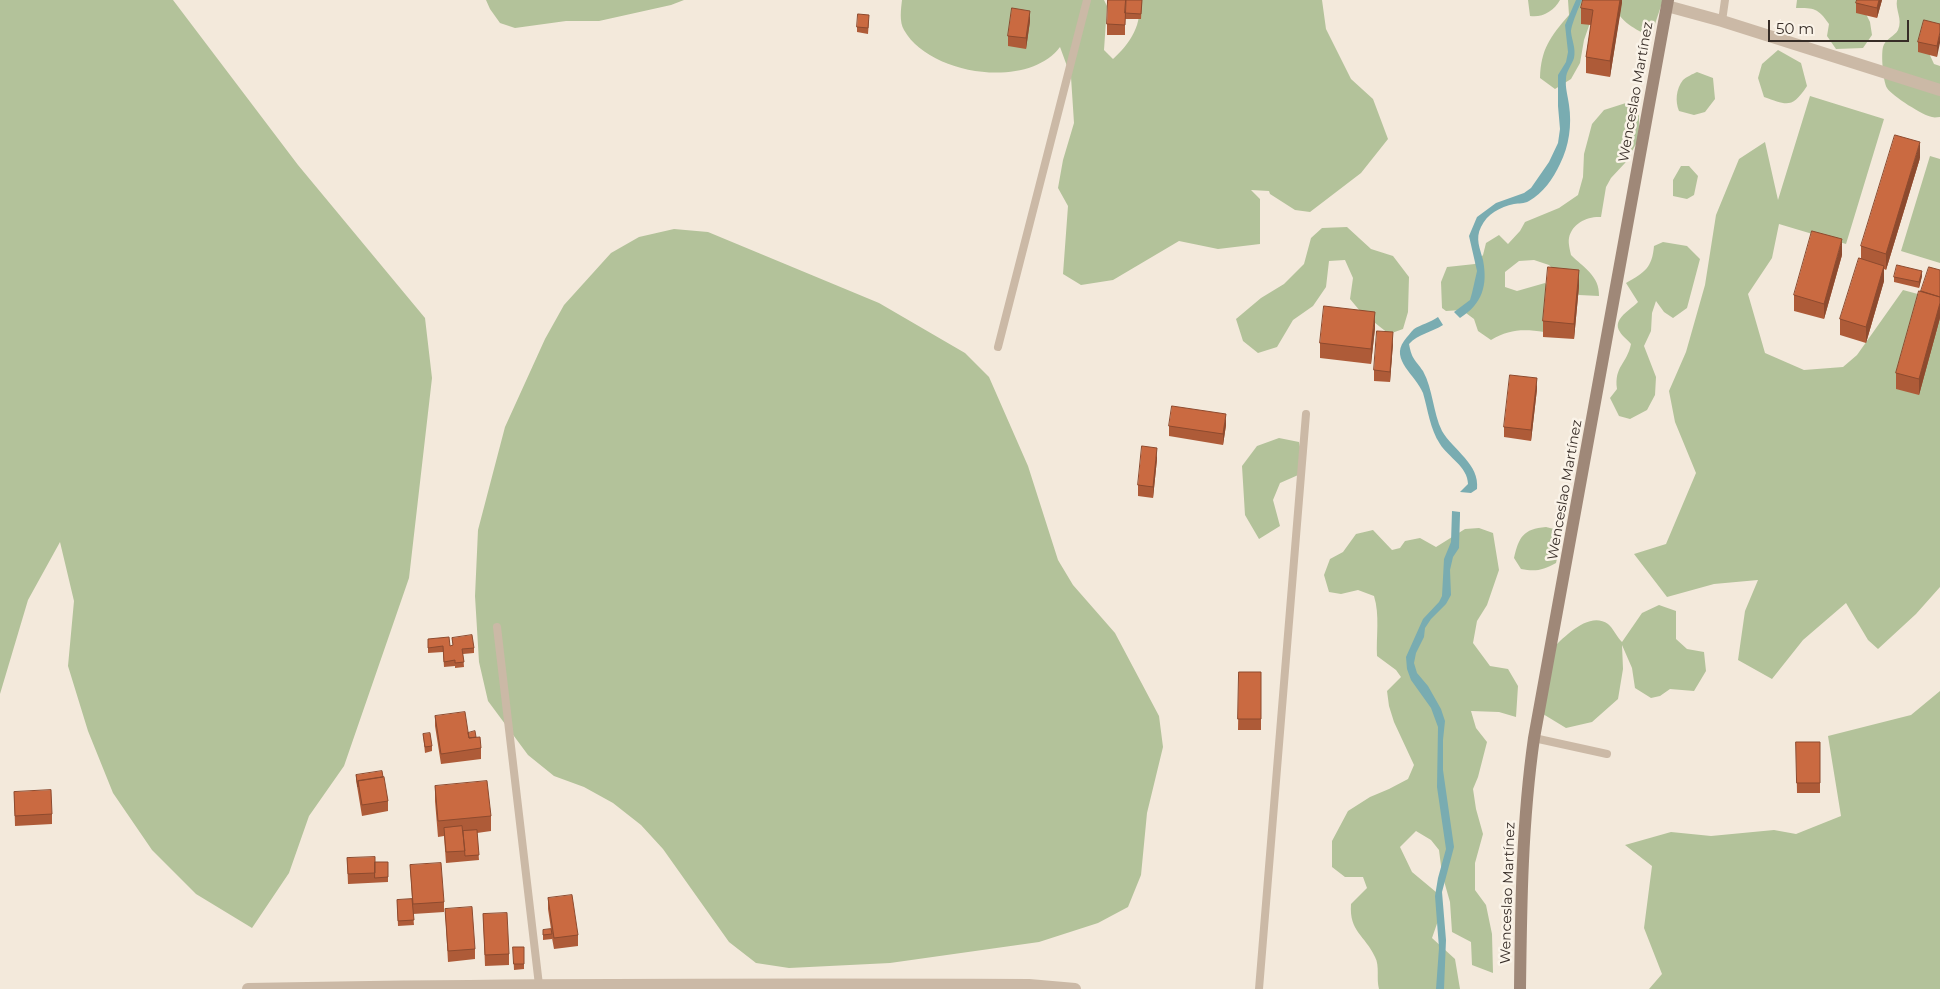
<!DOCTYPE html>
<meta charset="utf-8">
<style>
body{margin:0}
#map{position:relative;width:1940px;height:989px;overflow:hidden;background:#f3e9db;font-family:Montserrat,sans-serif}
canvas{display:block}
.scale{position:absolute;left:1768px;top:20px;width:141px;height:22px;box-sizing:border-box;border:2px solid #372d27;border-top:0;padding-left:6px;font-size:15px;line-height:18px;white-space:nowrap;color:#372d27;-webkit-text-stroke:4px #faf3e8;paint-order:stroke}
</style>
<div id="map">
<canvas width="1940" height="989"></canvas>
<div class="scale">50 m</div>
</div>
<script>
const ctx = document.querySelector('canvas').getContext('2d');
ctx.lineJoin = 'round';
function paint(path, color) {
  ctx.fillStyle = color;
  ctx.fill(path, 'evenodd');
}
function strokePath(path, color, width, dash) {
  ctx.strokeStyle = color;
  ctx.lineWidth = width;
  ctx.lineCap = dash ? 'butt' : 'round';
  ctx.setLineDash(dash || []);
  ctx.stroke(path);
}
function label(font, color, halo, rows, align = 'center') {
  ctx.font = font + ' Montserrat,sans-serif';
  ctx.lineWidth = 5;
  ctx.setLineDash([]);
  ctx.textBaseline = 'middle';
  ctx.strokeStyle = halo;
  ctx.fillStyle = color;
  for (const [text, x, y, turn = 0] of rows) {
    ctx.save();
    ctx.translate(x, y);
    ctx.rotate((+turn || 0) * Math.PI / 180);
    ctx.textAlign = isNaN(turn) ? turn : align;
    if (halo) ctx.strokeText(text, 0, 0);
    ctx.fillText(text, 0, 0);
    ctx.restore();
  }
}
paint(new Path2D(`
 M0,0h173l125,165 127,153 7,60 -23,200 -65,188 -35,50 -20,57 -37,55 -56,-34 -44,-44 -39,-57 -25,-62 -20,-65 6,-65 -14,-59 -32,58 -28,94z
 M486,0h198l-13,5 -72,16h-33l-51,7 -15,-5 -10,-14z
 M902,0h202l3,6 -3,44 9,9c16,-14 32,-37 24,-59h185l4,29 25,50 22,20 15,40 -27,34 -51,39 -15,-2 -25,-16 -1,-3 -18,-1 9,9v45l-42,5 -39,-8 -66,39 -32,5 -18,-11 5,-68 -10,-18 5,-28 11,-37 -3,-46 -11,-30c-32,43 -131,28 -156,-17 -5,-8 -3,-21 -2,-30z
 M1528,0h32c-6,11 -18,18 -30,16z
 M1568,0h30l-14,40 -4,23 -9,16 -16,10 -15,-11c1,-29 10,-41 29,-63z
 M1612,0h51l-9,27 -9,7c-16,-8 -28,-16 -33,-34z
 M1797,0h62l11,22 2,13 -9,13 -27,1 -9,-13 2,-12c-11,-16 -15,-16 -33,-16z
 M1897,0h43v32l-12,19 6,13 6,2v51c-3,0 -5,1 -8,0 -8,-1 -40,-21 -45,-29 -4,-7 -6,-33 -4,-41 2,-8 12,-11 15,-17 5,-11 -3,-20 -1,-30z
 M1778,50l23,13 6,23c-15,23 -20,19 -43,11l-6,-19 4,-14z
 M1697,72l16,6 2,21 -10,13 -11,3 -15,-4c-4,-10 -3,-22 4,-31 3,-3 10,-6 14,-8z
 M1810,96l74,23 -38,125 -67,-20 -7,34 -24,36 17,59 39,17 39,-3 14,-12 46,-65 37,10v287l-24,27 -38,35 -10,-9 -22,-37 -43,37 -31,39 -34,-19 7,-49 13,-31 -44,4 -47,13 -33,-43 32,-10 30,-71 -21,-51 -6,-31 17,-39 19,-67 11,-70 23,-56 26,-17 13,58z
 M1629,102l10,14v23l-14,24 -14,15 -5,9 -5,30c-13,-1 -29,6 -32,21 -1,5 1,12 2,17 12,12 29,21 28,41l-20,-1 -14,-10 -8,-12 -8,-8 -15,-5 -15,1 -14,11v15l12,4 28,-8 13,12 -14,37c-20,-3 -35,-3 -53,8l-13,-9 -4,-12 -12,-9 -16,1 -4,-3 -1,-26 6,-15 28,-3 8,-9 3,-12 13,-8 9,9 12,-13 5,-9 34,-14 19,-13 5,-18 1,-23 8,-30 12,-14z
 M1930,156l10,3v104l-39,-12z
 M1681,166h8l9,10 -4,19 -7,4 -14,-3v-16z
 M1347,227l24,22 22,7 16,21 -1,35 -5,17 -14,5 -29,-23 -10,-12 3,-21 -8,-18 -16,1 -3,26 -13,19 -20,14 -16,27 -19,6 -15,-12 -7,-22 25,-21 23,-14 20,-20 7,-26 11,-10z
 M674,229l34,3 171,71 86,50 24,24 39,89 30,94 15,25 42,48 44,83 4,31 -16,66 -6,62 -13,32 -30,16 -59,19 -149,21 -101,5 -33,-5 -27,-21 -66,-93 -22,-24 -28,-22 -29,-16 -30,-11 -26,-21 -40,-54 -9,-39 -4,-66 3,-66 27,-103 40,-88 19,-34 47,-52 28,-16z
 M1663,242l24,4 13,13 -13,49 -14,10 -9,-6 -8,-11 -4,12 -1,18 -7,15 12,31 -1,18 -8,15 -17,9 -11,-3 -9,-18 7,-9c-3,-23 10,-25 14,-45 -3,-4 -9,-8 -11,-12 -9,-13 12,-23 18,-30l-12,-19c19,-11 26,-15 28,-37z
 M1279,438l20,4 6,30 -25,11 -7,17 7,26 -21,13 -14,-24 -3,-49 15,-20z
 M1546,527l12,3 4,6 -6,27c-13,7 -20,9 -35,6l-7,-11c5,-21 9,-29 32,-31z
 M1479,528l14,5 6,37 -12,35 -10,16 -4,22 17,23 18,3 10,17 -2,31 -17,-5 -28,-1 5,17 11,14 -9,35 -5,12 3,20 7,25 -8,29v27l11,15 6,29 1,39 -21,-8 -1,-23 -19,-10 -2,-30 -8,-28 -3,-24 -8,-10 -15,-9 -16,16 12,25 24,20 4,23 -8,23 23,21 5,30h-81c-3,-10 1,-23 -4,-32 -10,-22 -26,-25 -24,-53l16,-16 -4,-11h-18l-13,-10v-26l16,-30 22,-14 19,-8 19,-10 6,-14 -20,-43 -5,-16 -2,-15 14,-14 -5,-7 -19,-14c-1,-19 3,-41 -3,-60l-16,-6 -17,4 -12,-2 -5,-17 6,-16 13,-7 13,-18 17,-4 19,20 8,-2 5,-7 15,-3 16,9 29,-18z
 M1659,605l17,6v28l11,10 17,3 2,19 -12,20 -24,-2 -10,7 -9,2 -16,-10 -3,-20 -10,-23 1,24 -5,30 -26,23 -26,6 -23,-14 8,-64c12,-12 38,-40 57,-26 5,4 9,13 14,18l20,-29z
 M1940,691v298h-291l13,-15 -18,-46 8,-62 -27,-21 46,-13 40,4 63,-6 22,4 45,-18 -13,-80 83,-21z`), '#b3c29a');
paint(new Path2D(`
 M1576,0h6c-3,7 -11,25 -11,32 1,9 5,16 3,26 -2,7 -8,13 -8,21 -1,9 2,17 3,26 3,20 0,41 -9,59 -7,15 -17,29 -31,37 -5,3 -10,2 -15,3 -14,3 -27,10 -33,23 -6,12 -1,21 2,33 5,26 -1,44 -23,58l-6,-6 16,-12 2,-7 5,-22 -8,-35 8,-19 19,-14 28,-10 7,-5 18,-26 9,-19 2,-14 -2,-23v-31l8,-13 2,-10 -3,-27z
 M1438,317l5,8c-11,7 -25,9 -34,19 3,16 6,15 14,27 10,18 10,42 19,60 11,19 38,33 35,58l-6,4 -11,-1 8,-8c0,-17 -20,-27 -28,-40 -10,-15 -12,-34 -17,-51 -7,-18 -33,-33 -19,-52 3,-4 7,-9 10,-12 6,-4 17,-7 24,-12z
 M1452,511l8,1v3l-1,33 -6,9 -3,13 1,25 -5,9 -15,15 -6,9 -1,9 -8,16 -2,10 3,10 11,13 13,23 4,12 -2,19v30l11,77 -12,45 4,48 -2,49h-8l3,-41 -4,-52 3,-18 8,-29 -9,-62 1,-60 -7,-19 -20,-28 -4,-11 -1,-12 17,-38 16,-17 3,-6 2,-37 7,-17z`), '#79acb1');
strokePath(new Path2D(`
 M1722,21l3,-21
 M998,347l89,-347
 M497,627l42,358
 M1534,738l73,16
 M1259,989l47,-575`), '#cbb9a6', 8);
strokePath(new Path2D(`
 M1667,6l55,15 218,69`), '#cbb9a6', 12);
strokePath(new Path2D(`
 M248,989c261,-5 521,-5 781,-4l46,4`), '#cbb9a6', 12);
strokePath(new Path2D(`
 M1520,989c1,-84 2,-167 14,-251l134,-738`), '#9f8878', 12);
paint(new Path2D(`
 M1142,0l-1,19h-16v-2v18h-18v-11z
 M1622,0l-12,77 -24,-4v-16l5,-32 -10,-1v-16z
 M1882,0l-5,18 -21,-5v-10z
 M869,20l-1,14 -11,-2v-5z
 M1030,21l-4,28 -18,-3v-10z
 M1940,24l-3,33 -19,-5v-10z
 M1920,158l-34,112 -2,-1v12l-18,62 -26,-8v-16l21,-60v-13z
 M1842,255l-18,64 -30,-8v-16z
 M1940,270v48l-21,77 -23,-6v-16l25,-82z
 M1922,276l-3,12 -25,-6v-5z
 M1579,286l-5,53 -31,-2v-16z
 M1375,328l-4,36 -51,-6v-15z
 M1393,343l-3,39 -16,-1v-11z
 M1537,389l-6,52 -27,-4v-10z
 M1226,425l-3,20 -54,-9v-10z
 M1157,459l-4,39 -15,-2v-11z
 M452,638l22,10v5l-11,1 1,13 -9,1v-2l-11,1 -1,-15 -15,1v-14l22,7 3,-1z
 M1239,672h22v58h-23z
 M435,716l41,21 5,11v11l-40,5 -6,-38z
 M423,734l9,12v5l-7,2z
 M1796,742h24v51h-23z
 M356,775l27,2 5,24v10l-26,5 -6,-36z
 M435,786l56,30v15l-14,2 2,27 -33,3 -2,-27 -6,1 -3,-36z
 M14,792l38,22v10l-37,2z
 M347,858l28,4h13v20l-40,2z
 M410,865l34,37v10l-31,2 1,11 -16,1 -1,-26 15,-1z
 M548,898l30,37v11l-24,3 -2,-11v1l-9,1v-10l8,-1 -3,-20z
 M445,909l30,40v10l-27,3z
 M483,914l26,40v11l-24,1z
 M513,947l11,17v5l-10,1z`), '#ae5b38');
paint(new Path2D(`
 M1620,0h2v3l-12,74v-16z
 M1879,0h3l-5,18v-10z
 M1030,11v10l-4,28v-11z
 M1940,32v11l-3,14v-11z
 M1920,142v16l-34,112v-16z
 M1842,239v16l-18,64v-15z
 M1884,266v15l-18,62v-16z
 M1579,270v16l-5,53v-15z
 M1922,271v5l-3,12v-6z
 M1940,303v15l-21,77v-16z
 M1375,312v16l-4,36v-15z
 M1393,332v11l-3,39v-10z
 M1537,378v11l-6,52v-11z
 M1226,414v11l-3,20v-11z
 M1157,448v11l-4,39v-11z`), '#8d4a2e');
const building = new Path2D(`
 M1108,0h18l-1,25 -18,-1z
 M1126,0h16l-1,14 -16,-1z
 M1583,0h37l-10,61 -24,-4 7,-47 -12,-2z
 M1857,0h22l-2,8 -21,-5z
 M1012,8l18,3 -4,27 -18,-2z
 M858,14l11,1 -1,13 -11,-1z
 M1924,20l16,4v8l-3,14 -19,-4z
 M1895,135l25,7 -34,112 -25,-8z
 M1812,231l30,8 -18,65 -30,-9z
 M1859,258l25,8 -18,61 -26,-8z
 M1897,265l25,6 -3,11 -25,-5z
 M1548,267l31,3 -5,54 -31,-3z
 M1929,267l11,3v27l-19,-6z
 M1919,291l21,6v6l-21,76 -23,-6z
 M1324,306l51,6 -4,37 -51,-6z
 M1377,331l16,1 -3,40 -16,-2z
 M1510,375l27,3 -6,52 -27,-3z
 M1172,406l54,8 -3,20 -54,-8z
 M1142,446l15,2 -4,39 -15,-2z
 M472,635l2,13 -12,1 2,13 -9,1v-3l-11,2 -1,-16 -15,2v-9l21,-2 1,9 3,-1 -1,-7z
 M1239,672h22v47h-23z
 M465,712l4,26 11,-1 1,11 -40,6 -6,-38z
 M475,731l1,6 -7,1 -1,-5z
 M430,733l2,13 -7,1 -2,-13z
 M1796,742h24v41h-23z
 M382,771l1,6 -25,4v6l-2,-12z
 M384,777l4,24 -26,4 -4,-24z
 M487,781l4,35 -53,5 -3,-35z
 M51,790l1,24 -37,2 -1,-24z
 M462,826l3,25 -19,1 -2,-24z
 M477,830l2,25 -14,1 -2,-25z
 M375,857v16l-27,1 -1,-16z
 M375,862h13v15l-13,1z
 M441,863l3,39 -31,2 -3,-39z
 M572,895l6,40 -24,3 -6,-40z
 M412,899l2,21 -16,1 -1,-21z
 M472,907l3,42 -27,2 -3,-42z
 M507,913l2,41 -24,1 -2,-41z
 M551,929l1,5 -9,1v-5z
 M513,947h11v17h-10z`);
paint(building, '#ca6a41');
strokePath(building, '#8d4a2e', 1);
label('14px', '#372d27', '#faf3e8', [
 ["Wenceslao Martínez",1636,92,-80],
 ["Wenceslao Martínez",1565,490,-80],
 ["Wenceslao Martínez",1508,893,-88]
]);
</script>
